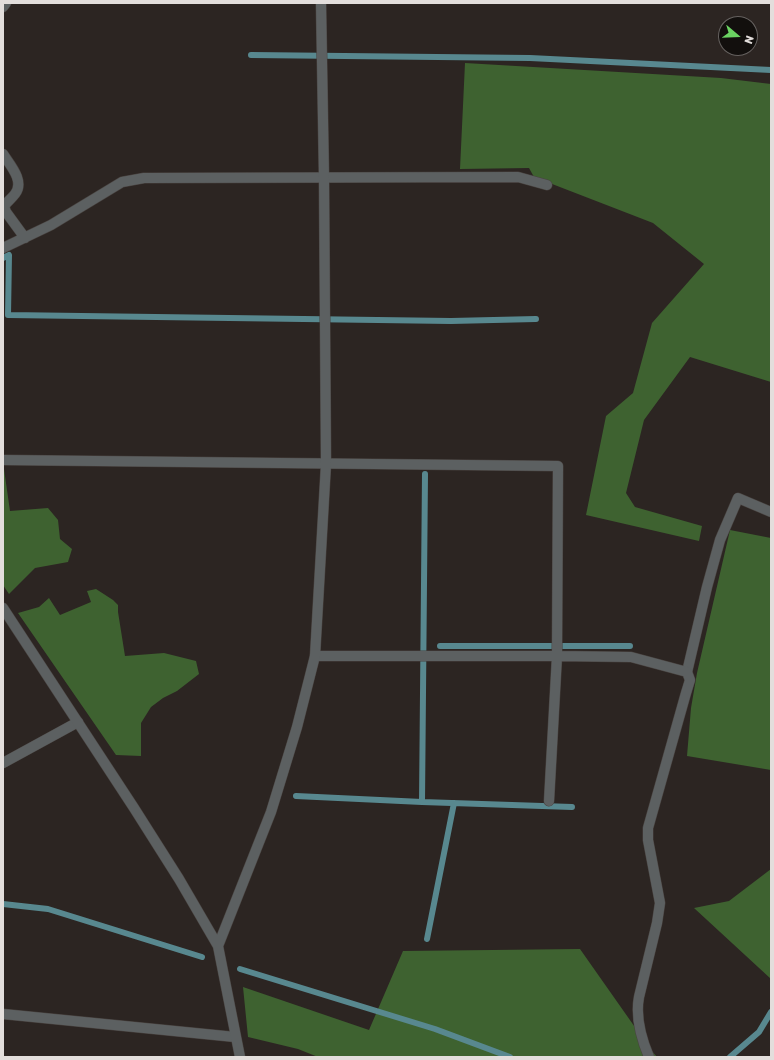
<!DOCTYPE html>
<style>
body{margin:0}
#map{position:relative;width:774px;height:1060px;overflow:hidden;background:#2c2522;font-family:Rubik,sans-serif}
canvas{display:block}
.frame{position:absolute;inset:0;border:4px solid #e3dedc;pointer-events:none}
.north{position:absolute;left:718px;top:16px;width:40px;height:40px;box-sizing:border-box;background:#120f0d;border:1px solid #666260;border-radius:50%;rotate:109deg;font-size:11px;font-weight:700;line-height:16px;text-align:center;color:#e3dedc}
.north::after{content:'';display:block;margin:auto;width:14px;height:18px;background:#6bd362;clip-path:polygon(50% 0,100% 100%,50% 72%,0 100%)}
</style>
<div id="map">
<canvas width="774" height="1060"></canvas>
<div class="frame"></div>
<div class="north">N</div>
</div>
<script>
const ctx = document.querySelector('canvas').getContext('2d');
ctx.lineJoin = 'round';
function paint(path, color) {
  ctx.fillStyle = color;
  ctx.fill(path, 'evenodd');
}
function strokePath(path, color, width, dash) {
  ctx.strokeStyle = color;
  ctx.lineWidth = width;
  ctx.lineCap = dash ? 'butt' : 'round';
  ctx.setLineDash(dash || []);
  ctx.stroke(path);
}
paint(new Path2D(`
 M465,63l256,15 50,6v298l-81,-25 -46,63 -18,73 9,14 67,19 -3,15 -113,-26 20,-99 27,-23 19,-70 52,-59 -51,-41 -119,-46 -5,-9 -69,1z
 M3,469h1l6,42 38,-3 10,12 2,19 12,10 -4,13 -33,6 -26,26 -6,-9z
 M730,530l41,8v232l-84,-14 4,-48 6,-35z
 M96,589l17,11 5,5v7l7,44 39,-3 32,8 3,13 -22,17 -14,7 -12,9 -10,16v33l-25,-1 -98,-142 21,-6 10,-9 11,17 31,-13 -4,-11z
 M771,869v110l-77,-71 35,-7z
 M580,949l71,101 6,7h-339l-20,-8 -50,-12 -5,-50 126,43 34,-79z`), '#3e6230');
strokePath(new Path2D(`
 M251,55l279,3 241,12
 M3,258l6,-3 -1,60 443,6 85,-2
 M440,646h190
 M296,796l126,6 150,5
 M422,802l3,-328
 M3,904l45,5 154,48
 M427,939l27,-136
 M240,969l195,60 75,28
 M730,1057l29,-25 12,-20`), '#58888f', 6);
const service = new Path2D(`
 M687,672l20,-85 13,-47 18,-42 33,14`);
const minor = new Path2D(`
 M3,7l3,-4
 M3,154c7,11 22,27 12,40 -3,4 -7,7 -11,12l2,6 19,26
 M3,248l48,-23 71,-43 22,-4 374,-1 29,8
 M3,460l555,6 -1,190 -8,145
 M315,656h242l74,1 56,15 3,8 -4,13 -38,135v12l12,63 -3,20 -18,74c-4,21 2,41 10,60
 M3,763l75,-41
 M3,1014l232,23`);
const tertiary = new Path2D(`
 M3,608l131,200 45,71 39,67 22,111
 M218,946l53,-134 26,-85 18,-71 11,-192 -2,-286 -3,-175`);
strokePath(service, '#494340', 11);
strokePath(minor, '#494340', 11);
strokePath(tertiary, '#494340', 11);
strokePath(service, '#5c6061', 10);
strokePath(minor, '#5c6061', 10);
strokePath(tertiary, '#5c6061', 10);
</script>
